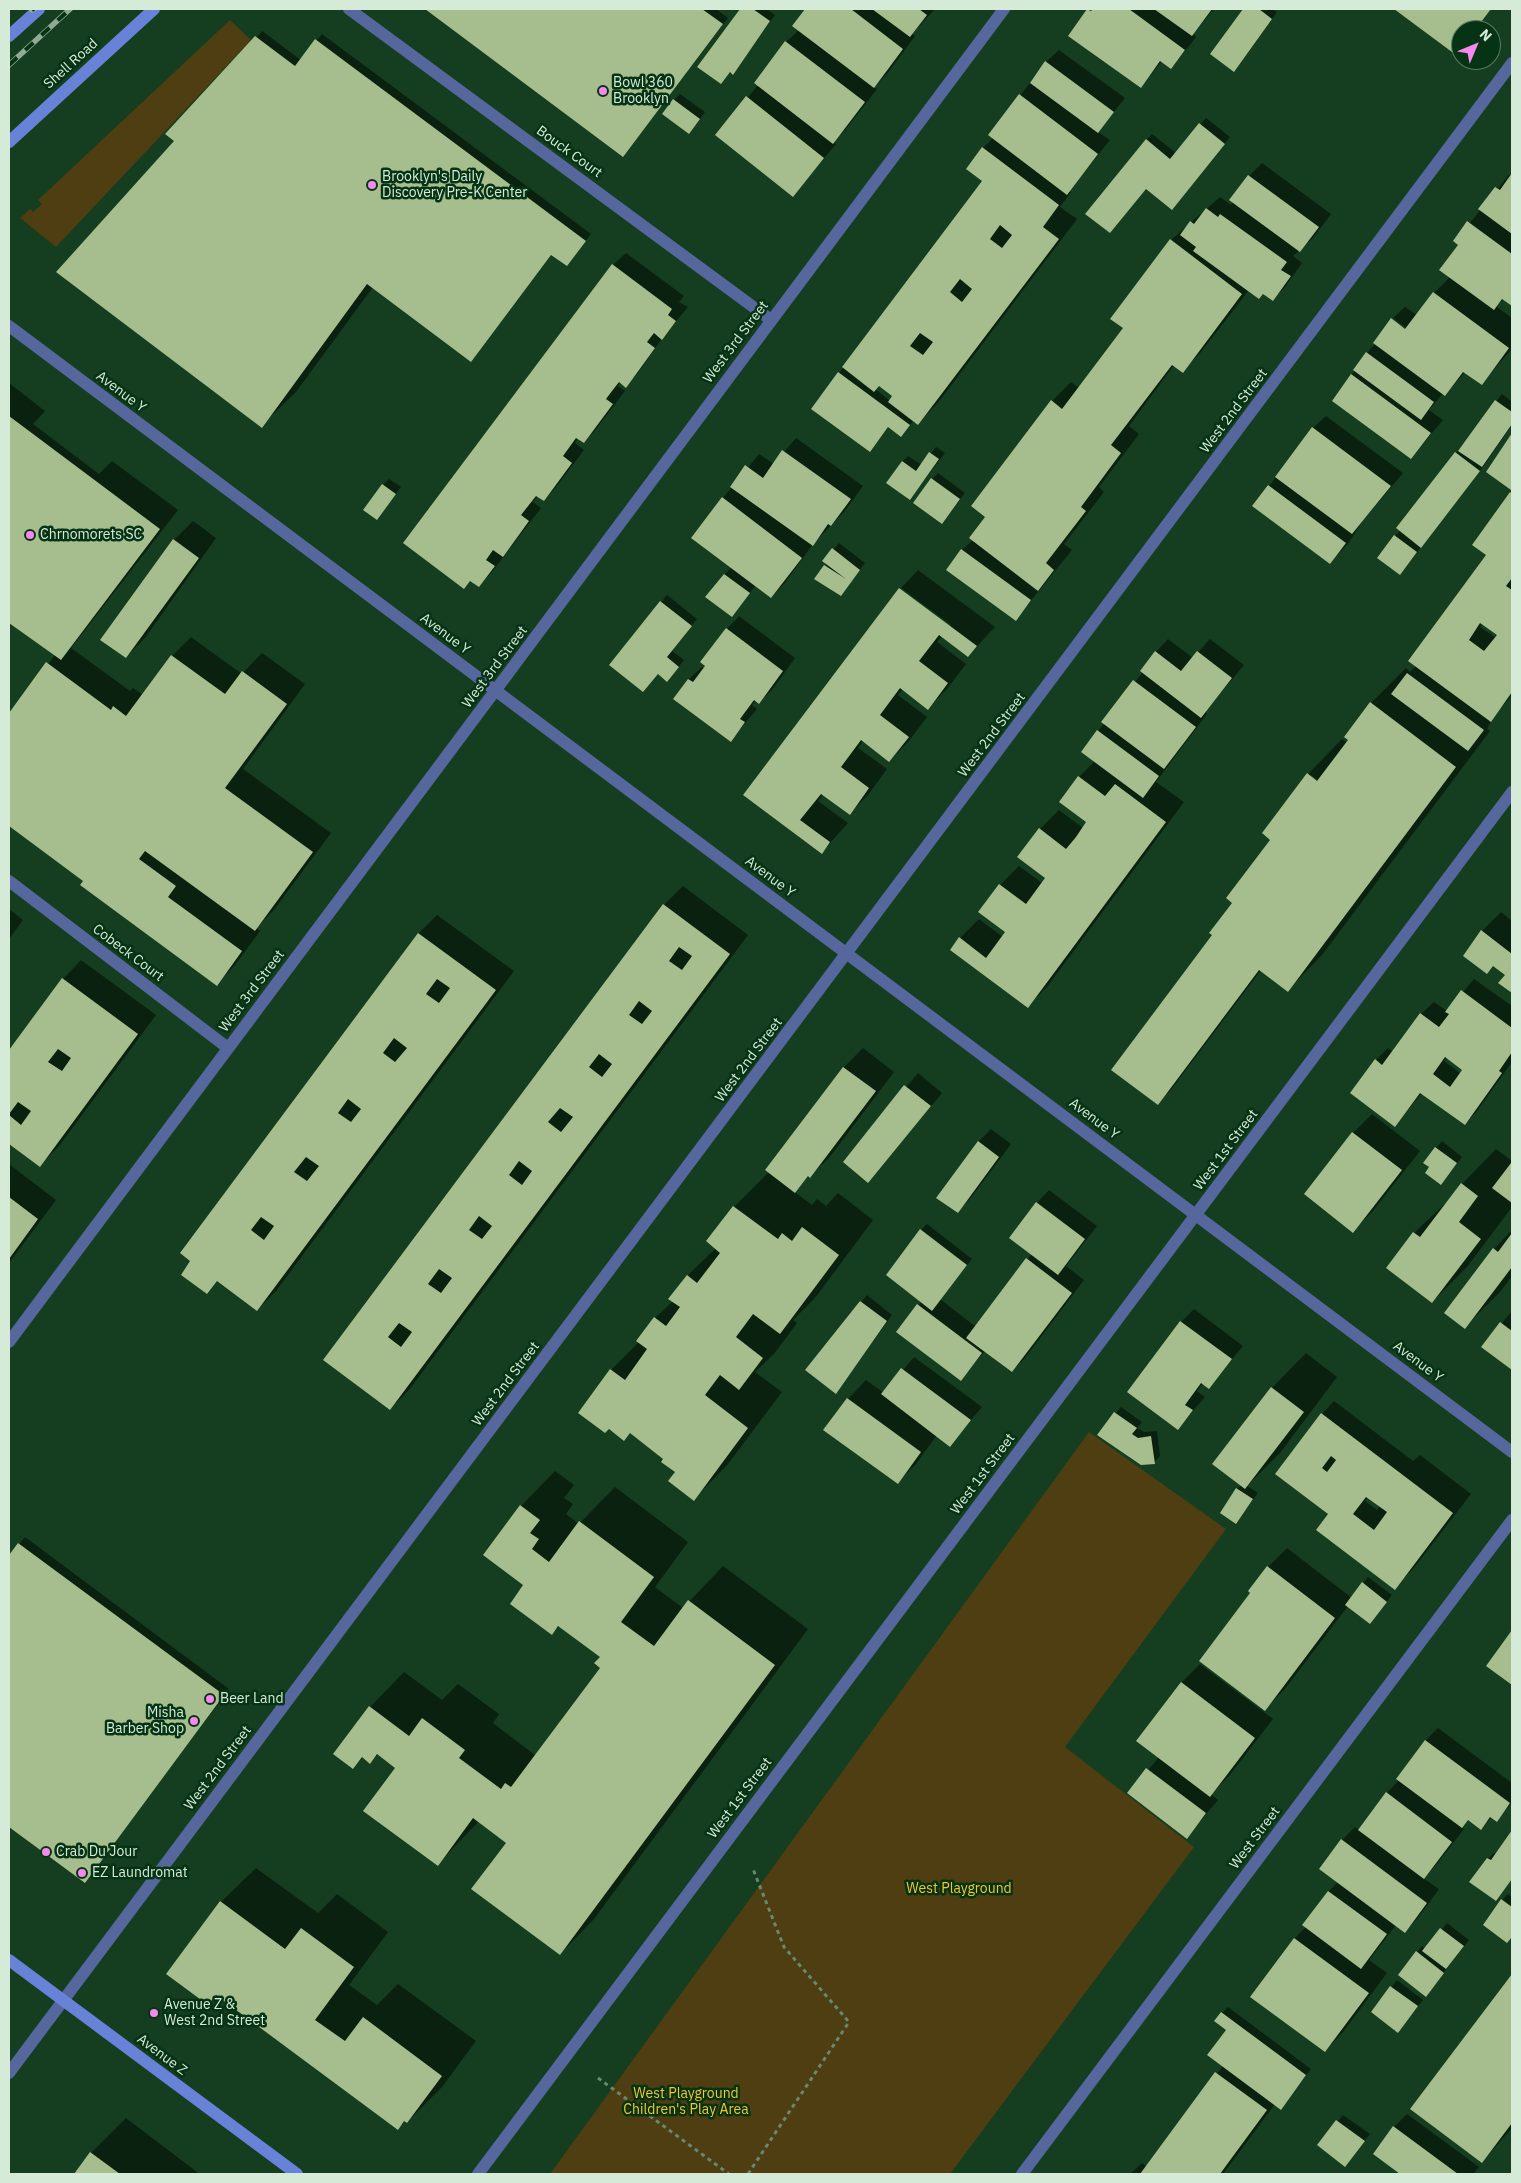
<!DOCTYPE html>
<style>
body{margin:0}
#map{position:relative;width:1521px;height:2183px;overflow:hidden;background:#143e1f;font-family:"IBM Plex Sans",sans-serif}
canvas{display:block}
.frame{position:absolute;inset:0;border:10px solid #d5ebd8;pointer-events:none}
.north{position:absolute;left:1451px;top:20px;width:50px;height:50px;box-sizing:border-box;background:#073315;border:1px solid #597d63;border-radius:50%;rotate:45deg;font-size:14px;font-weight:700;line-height:20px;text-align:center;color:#d5ebd8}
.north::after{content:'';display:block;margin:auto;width:18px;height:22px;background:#f589ee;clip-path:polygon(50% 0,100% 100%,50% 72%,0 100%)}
</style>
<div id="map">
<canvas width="1521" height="2183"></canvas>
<div class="frame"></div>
<div class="north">N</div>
</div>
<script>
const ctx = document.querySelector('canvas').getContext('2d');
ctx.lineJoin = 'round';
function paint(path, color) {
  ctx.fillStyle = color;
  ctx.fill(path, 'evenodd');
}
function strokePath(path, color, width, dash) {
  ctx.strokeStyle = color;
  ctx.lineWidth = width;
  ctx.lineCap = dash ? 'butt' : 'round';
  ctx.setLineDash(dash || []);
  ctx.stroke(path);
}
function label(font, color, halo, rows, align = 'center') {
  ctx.font = font + ' "IBM Plex Sans",sans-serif';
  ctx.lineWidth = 5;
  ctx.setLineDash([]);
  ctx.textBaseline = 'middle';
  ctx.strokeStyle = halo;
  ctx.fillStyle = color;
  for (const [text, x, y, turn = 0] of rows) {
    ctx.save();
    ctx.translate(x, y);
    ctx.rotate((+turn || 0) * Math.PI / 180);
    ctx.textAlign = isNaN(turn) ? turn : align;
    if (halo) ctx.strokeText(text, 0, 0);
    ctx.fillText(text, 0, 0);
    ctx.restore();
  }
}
paint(new Path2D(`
 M230,20l21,20 -195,207 -36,-29 10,-9 3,3 9,-8 -4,-4z
 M1089,1432l137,97 -161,218 129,100 -244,327h-400z`), '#4e3e12');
paint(new Path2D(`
 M428,9h288l12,9 -106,138z
 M742,9h25l8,6 -42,58 -34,-7z
 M807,9h128l-23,25 3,2 -28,38 -13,13 3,2 -31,40 -13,13 3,2 -43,51 -76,-60 41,-50 28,-43 13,-12 -5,-4z
 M1089,9h125l-21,25 3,3 -13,17 -12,13 -9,-6 -21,26 -71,-52z
 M1244,9h28l5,3 -37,52 -29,-10z
 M1396,9h95l-16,21h-14v19l-5,5z
 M262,31l39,29 21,-26 269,200 -24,31 -15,-11 -81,106 -98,-73 -77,105 -35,34 -85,-285z
 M1059,50l66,48 -27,34 12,8 -41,51 2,1 -11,15 17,12 -140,185 -19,19 -4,-3 -13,15 -12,-9 -14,18 -36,-71 145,-192 -1,-33 10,-10 -3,-3 56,-73zM880,385l14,11 -4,5 -15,-12z
 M680,94l25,18 -10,14 -21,-26z
 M1206,118l24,19 -52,65 -32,-62 6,-6 24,19z
 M1262,163l69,51 -18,24 -20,18 9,7 -17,24 -12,12 -9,-6 -15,-3 -48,62 -18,19 -9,-6 -45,61 10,8 -40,53 5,5 -40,52 8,6 -56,69 -54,-69 11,-10 79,-139 19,-19 8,6 46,-60 46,-88 49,-43 11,8 18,-29z
 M1509,175h3v130l-8,-6 -8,7 16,12v31l-31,35 -16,-12 -20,23 -2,-2 -14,17 14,10 -32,38 -77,-58 33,-47 9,-10 30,-12v-3l-13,-10 12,-11 12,8 17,-22 16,-16 9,-31 -4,-5z
 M626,253l58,43 -5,6 9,5 -23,27 -27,39 -12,13 -6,-4 -2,4 7,5 -29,38 -12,13 -6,-4 -3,5 9,7 -28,37 -12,13 -6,-5 -5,7 8,6 -50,65 -12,13 -8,-6 -7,7 149,-322z
 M9,383l36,28 -12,13 66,50 13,-13 66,49 -107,138 59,43 3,-3 10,7 29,-39 19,-19 51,37 20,-21 43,31 -62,85 88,64 -58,78 -17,17 4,3 -25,34 -18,19 -132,-103 -76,-56v-110l46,-60 -46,-34z
 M1502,394l10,8v23l-27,39 -80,104 -10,-32 6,-6 -3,-2z
 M1326,416l77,57 -41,49 -14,22 -18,18 -76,-56 59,-78z
 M1512,435v52l-1,1 -24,-16z
 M796,438l67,48 -19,26 -31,32 -29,40 -13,13 -15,-12 -24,30 -8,-40 8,-8 -9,-69 36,-44 15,10z
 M936,447l9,6 -35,46 -8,-37 6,-6 14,9z
 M938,473l27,20 -18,23 -15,-37z
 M389,479l12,8 -24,31 6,-33z
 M1512,491v204l-18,21 -7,13 3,2 -168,224 -34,35 -27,-20 -91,121 -13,12 57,-168 58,-95 36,-66 34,-35 5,4 2,-3 -3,-3 25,-34 35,-35 4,4 6,-6 72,-111zM1483,623l16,12 -3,3 -16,-11zM1311,775l12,9 -2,2 -10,-8z
 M193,521l23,17 -71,100 -19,19 -24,-17 72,-100z
 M839,543l26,20 -24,32 -17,-34z
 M918,570l77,57 -27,29 -26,-20 -5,6 29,22 -19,25 -19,19 -25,-19 -5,6 29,22 -19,25 -19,19 -26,-20 -5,7 29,21 -19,26 -18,18 -27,-19 -5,7 30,22 -26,29 -77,-57 154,-205 50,37 2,-2 -50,-37z
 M667,595l30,24 -25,32 12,9 -11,14 -14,-1 -16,18 -32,-26z
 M739,616l56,42 -23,32 -13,12 -3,-2 -4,5 5,4 -26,31 -56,-41 14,-20 13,-12 2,2 23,-40z
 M1168,639l25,19 17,-19 34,26 -39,47 2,2 -51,68 28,20 -137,185 -19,19 -68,-68 19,-19 24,18 4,-6 -7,-46 19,-19 23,17 5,-6 -7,-48 19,-19 24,18 5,-6 -27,-20 18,-25 16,-16 3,-30 7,-8 -2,-1 40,-50 -2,-2 15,-18z
 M683,886l65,49 -339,455 -19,19 -66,-49 340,-455z
 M9,909l14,11 -14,19z
 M1501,912l11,9v71l-12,-9 7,-9 -13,-9 -7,7 -5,-41z
 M437,915l77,56 -238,320 -19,19 -39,-30 200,-346z
 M81,960l75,55 -97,131 -19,19 -31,-23v-90l54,-73z
 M1474,979l38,27v56l-35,49 -12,13 -43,-31 -27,32 -19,-65 12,-12 5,4 28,-38 13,-12 13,9zM1447,1057l17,13 -3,4 -17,-13z
 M863,1048l31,24 -65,86 -19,18 -1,-1 -14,17 17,13 5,-6 9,7 12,-13 35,27 -58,78 -22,22 4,3 -23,31 -19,18 27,20 -54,72 -34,35 -18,-27 -11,-14 -34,-26 -7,7 -44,-27 31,-42 28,-28 16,-24 18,-17 14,-25 29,-28 -9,-7 27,-34 35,-35 -3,-2 78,-103z
 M918,1073l24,20 -74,88 -24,-19z
 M1372,1114l48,37 -48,61 -19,19 -47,-37 47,-61z
 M991,1129l20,15 -41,55 -12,12 21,-70z
 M1442,1141l20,16 -16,20 -22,-15z
 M1496,1149l16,12v46l-45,60 -35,35 -44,-34 26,-35 36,-34 12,-15z
 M9,1164l47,36 -47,63z
 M1049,1190l48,36 -31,40 18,14 -59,78 -13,13 -27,-20 -24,28 -63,-48 24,-30 -1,-71 6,-6 45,35 -32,40 36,28 56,-73 5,-51z
 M1512,1230v46l-12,16 -35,35 -19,-15 48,-63z
 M867,1295l25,20 -51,71 -34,-16z
 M1194,1309l49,37 -34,41 -6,-4 -6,8 8,6 -27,31 -49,-36 52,-70z
 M1512,1311v58l-30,-22z
 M1306,1353l31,24 -57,76 -33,33 11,7 -22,29 1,-33 5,-4 30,-97z
 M914,1357l68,50 -32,38 -13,-10 -21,29 -19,19 -49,-84 18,-19 18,13z
 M1334,1401l79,60 7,-6 51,39 -58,75 -19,19 -64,-74 -54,-40 46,-60zM1368,1497l12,9 -3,4 -12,-9z
 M1121,1407l21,15 -5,6 7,4 13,-1 3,25 -6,6 -55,-27z
 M555,1471l19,14 -10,13 9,6 -7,10 13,10 36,-37 73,55 -33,45 28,21 40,-42 85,63 -214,290 -34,35 -52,-111 -29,-22 -41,43 -41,-96 -19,-14 -8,8 -7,-5 -10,11 -18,-14 35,-47 34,-35 38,28 16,-16 41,30 -6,9 42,32 6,-6 61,-82 -1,-10 -42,-31 -7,7 -27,-48 -4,-79z
 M25,1537l204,152 -144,193 -76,-57v-268z
 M1287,1548l65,50 16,-21 24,18 -16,21 -28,-10 -64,84 -19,19 -13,-116 16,-26z
 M1512,1632v51l-24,-18z
 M1200,1664l73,55 -44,57 -18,18 7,6 -31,37 -58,-44 30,-36 22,-74z
 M1438,1728l74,55v20l-16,17 -4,-3 -11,11 -12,-9 -8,8 3,2 -28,36 -13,13 16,11 -22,30 -12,12 -9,-6 -27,35 18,13 -44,59 -18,19 -73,-54 43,-59 11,-11 -2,-2 25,-34 9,-9 4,-42 13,-13 4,3 28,-37 12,-13 -1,-1 28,-39z
 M1512,1833v46l-11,15 -13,-35 6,-6 3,1z
 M256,1868l62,45 19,-19 51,38 -39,53 28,20 21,-21 78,57 -34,46 -35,35 -2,-2 -7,8 -181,-133 -9,9 13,-102z
 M1508,1894l4,3v40l-5,5 -5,-42z
 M1447,1923l22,17 -43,55 -9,-43 5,-6 4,3z
 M1512,1977v151l-30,34 -70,-53z
 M1397,1980l26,20 -25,31 -26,-20z
 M1228,2007l83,62 -30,39 -6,-4 -52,70h-93l12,-11 5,4 76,-101 5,-37 -6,-16z
 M1407,2114l72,53 -6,7h-71l-27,-20 19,-27z
 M1343,2115l27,19 -25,31 -26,-20z
 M126,2118l71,54 -1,2h-121l16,-21z`), '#0007');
paint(new Path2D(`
 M425,9h277l21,15 -100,133z
 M740,9h13l17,12 -37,54 -3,-3 -9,12 -24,-17z
 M805,9h46l52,40 -29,39 -82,-62z
 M872,9h47l8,6 -17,22z
 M1087,9l4,2 2,-2h36l56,41 -14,19 -11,-8 -19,27 -73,-52z
 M1154,9h58l-20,27z
 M1243,9h16l13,10 -38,53 -24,-18z
 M1394,9h97l-16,21h-14v19l-5,6z
 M255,36l40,30 20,-27 271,202 -19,25 -16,-11 -80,107 -104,-78 -105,144 -206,-156 118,-131 -9,-7z
 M785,41l80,61 -32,42 -79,-61z
 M1045,61l69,51 -16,21 -68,-50z
 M1019,94l79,60 -31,41 -79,-60z
 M746,96l78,62 -31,39 -78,-62z
 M673,99l27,20 -11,15 -27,-20z
 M1199,123l26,21 -53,66 -26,-21 -36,44 -25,-19 61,-75 24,20z
 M982,147l77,58 -16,22 16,12 -141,186 -30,-23 4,-6 -13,-10 -5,6 -32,-25 140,-186 -16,-12zM1000,225l12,10 -10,13 -12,-9zM960,279l12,10 -10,13 -12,-10zM920,333l13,9 -10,13 -13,-9z
 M1512,173v61l-34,-25 17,-22 5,3z
 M1248,175l71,52 -19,25 -71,-52z
 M1206,208l12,9 2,-3 67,48 -6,8 10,6 -18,25 -10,-7 -4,5 -66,-48 3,-4 -16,-12 10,-14 4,3z
 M1467,221l45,33v52l-10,-7 -8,11 -55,-40 19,-25 -5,-4z
 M1170,239l72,55 -59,79 -11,-8 -61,80 10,8 -40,54 5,4 -40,52 8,7 -16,21 -69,-53 16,-21 -14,-11 80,-106 11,9 61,-81 -13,-9z
 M612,264l60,45 -4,6 8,6 -14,19 -8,-7 -7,9 8,6 -29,40 -7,-6 -7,9 -6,8 7,5 -29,39 -8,-5 -13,18 9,7 -28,38 -8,-5 -15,19 8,6 -26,36 -10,-7 -7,10 9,6 -16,21 -9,-6 -6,8 -61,-46z
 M1433,292l76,56 -27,37 -19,-13 -18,24 -72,-53 18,-25 14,11z
 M1366,352l68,50 -13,18 -68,-50z
 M838,372l72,53 -9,12 -13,-10 -18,25 -59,-43z
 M1351,374l80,59 -20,26 -79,-58z
 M1495,400l17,12v12l-30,43 -24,-16z
 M9,416l151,113 -99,131 -52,-37z
 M1312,427l79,59 -39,48 -77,-57z
 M1512,433v55l-1,2 -25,-18z
 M782,450l69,49 -20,27 -3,-2 -15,22 -83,-59 15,-22 18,13z
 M929,452l10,7 -29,41 -24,-17 16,-22 14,10z
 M1455,452l25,19 -59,77 -25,-20z
 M931,478l29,21 -18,25 -29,-21z
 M382,484l14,10 -19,26 -14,-10z
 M1268,485l78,58 -16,21 -78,-58z
 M1510,492l2,2v84l-6,8 6,4v102l-21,30 -83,-61 78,-106 -14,-10zM1480,623l17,12 -13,16 -15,-11z
 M722,497l80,61 -31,40 -80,-60z
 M1394,535l23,17 -17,23 -23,-17z
 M173,539l26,19 -73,100 -26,-18z
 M832,548l28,22 -19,26 -27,-17 10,-14 22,14 -24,-18z
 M961,549l70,51 -15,21 -70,-51z
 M724,574l26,19 -18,24 -27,-20z
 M899,588l78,58 -9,11 -29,-22 -20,26 29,22 -20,27 -28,-22 -20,27 29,22 -20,25 -28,-22 -20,27 28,21 -19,27 -29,-21 -21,26 30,22 -8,12 -79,-59z
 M660,601l32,25 -25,31 12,10 -12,15 -9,-8 -15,18 -34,-27z
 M726,628l57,43 -24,33 -5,-4 -14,19 5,3 -14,20 -58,-43 15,-20 5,3 12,-16 -5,-4z
 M1155,651l26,20 16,-20 35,27 -31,40 -61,-47z
 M171,655l54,39 17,-23 45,33 -62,84 88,64 -58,79 -110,-80 -6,8 37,27 -8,11 74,54 -25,35 -137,-101 3,-4 -74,-55v-113l37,-51 65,48 2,-4 13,10z
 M1407,673l77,57 -16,21 -77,-57z
 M1133,680l63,47 -32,42 -63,-47z
 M1370,702l86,65 -168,225 -29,-22 -101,135 -47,-35 101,-135 -3,-2 23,-30 -6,-5 44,-58 -8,-7 45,-60 10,8 31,-41 -4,-3z
 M1097,730l62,46 -16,22 -62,-46z
 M1078,776l27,20 10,-12 51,38 -138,186 -78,-58 9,-13 27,21 19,-26 -27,-20 21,-28 27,20 19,-26 -28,-21 22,-29 27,21 10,-12 10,-15 -27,-20z
 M663,904l67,50 -340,456 -67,-50zM679,947l13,9 -10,14 -13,-9zM639,1001l13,10 -10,13 -13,-9zM599,1054l13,10 -10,13 -13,-10zM560,1108l13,9 -12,15 -13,-10zM519,1161l13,10 -10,14 -13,-10zM479,1216l13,10 -10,13 -13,-9zM439,1269l13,9 -11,15 -13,-9zM399,1323l13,9 -11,15 -13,-10z
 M1481,930l31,24v39l-14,-10 7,-8 -12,-9 -6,8 -24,-18z
 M418,933l78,57 -239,321 -40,-30 -10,13 -26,-19 9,-14 -10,-8zM437,979l13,9 -11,15 -13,-9zM394,1038l13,10 -12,14 -12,-9zM348,1099l13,10 -10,13 -13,-9zM306,1157l13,9 -12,15 -13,-9zM261,1217l13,9 -10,14 -13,-10z
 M62,978l76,56 -98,133 -31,-23v-29l12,10 10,-14 -13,-9 -9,12v-64zM58,1049l13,9 -9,13 -14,-9z
 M1461,990l51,38v24l-13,19 3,2 -37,52 -45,-32 -25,34 -45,-34 25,-34 7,6 38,-52 19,14 10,-13 -4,-2zM1445,1057l17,13 -12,17 -17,-13z
 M843,1067l33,24 -66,87 -2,-2 -13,17 -30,-23z
 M904,1085l27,21 -63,77 -25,-21z
 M1352,1132l50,38 -49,63 -49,-39z
 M978,1141l21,16 -41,56 -22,-15z
 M1435,1147l22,16 -16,22 -16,-12 4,-6 -6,-4z
 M1511,1163l1,1v39l-20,-15z
 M1461,1183l17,13 -19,26 22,17 -49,64 -46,-35 27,-36 7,5z
 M9,1197l29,22 -29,40z
 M1036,1202l49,37 -27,36 -49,-37z
 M733,1206l45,33 4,-6 10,8 10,-14 37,28 -59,79 -27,-20 -17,23 27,21 -24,32 -19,-15 -15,20 43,33 -54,73 -26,-20 7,-9 -14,-10 2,-3 -33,-26 -6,8 -15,-12 -4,4 -27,-20 32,-44 15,11 22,-31 -11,-8 18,-24 12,9 14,-19 -12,-8 19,-24 10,8 23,-30 -14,-12z
 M920,1229l47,36 -35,46 -46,-36z
 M1512,1233v34l-47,62 -21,-16 49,-65 5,4z
 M1026,1258l46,35 -60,79 -46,-34z
 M860,1301l27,20 -51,73 -31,-24z
 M917,1304l65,49 -21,28 -65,-49z
 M1180,1321l52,38 -23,30 -8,-6 -16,22 8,5 -15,20 -51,-38z
 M1500,1322l12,9v39l-31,-23z
 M901,1368l70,52 -21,27 -69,-53z
 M1271,1387l33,25 -59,77 -33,-25z
 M847,1398l74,54 -23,32 -75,-54z
 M1114,1412l23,16 -5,6 6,4 13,-2 4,28 -14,1 -44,-30z
 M1321,1413l132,100 -58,77 -79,-60 12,-16 -53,-40zM1331,1456l5,4 -9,12 -5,-4zM1366,1497l21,15 -13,18 -21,-16z
 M1236,1488l17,11 -17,25 -16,-11z
 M520,1505l20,15 -10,13 9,6 -7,10 17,13 30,-41 75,56 -33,45 33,24 34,-46 87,65 -215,290 -89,-66 35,-46 -33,-25 -35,48 -75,-55 32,-43 -18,-14 -7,10 -8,-7 -9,12 -20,-15 36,-48 40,30 13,-18 43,32 -6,8 42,31 4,-6 6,4 89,-119 -6,-5 6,-6 -42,-31 -6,9 -42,-31 13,-19 -40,-30z
 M18,1543l206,152 -139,188 -76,-56v-272z
 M1267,1566l68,52 -70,93 -66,-50 51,-68 -2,-2z
 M1362,1582l25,20 -17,22 -25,-19z
 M1512,1630v55l-26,-19z
 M1181,1682l74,56 -45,59 -74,-56z
 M1425,1740l85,63 -13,19 -7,-5 -9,13 -13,-10 -6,8 -66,-49z
 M1146,1768l60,45 -19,26 -60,-46z
 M1386,1792l66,50 -28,37 -66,-49z
 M1512,1830v49l-16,22 -27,-19 18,-24 4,2z
 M1341,1839l86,64 -22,30 -86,-64z
 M1328,1891l59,43 -26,35 -59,-44z
 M1501,1899l11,8v30l-5,6 -24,-18z
 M220,1901l65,48 16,-21 53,39 -39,53 30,21 18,-24 79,59 -35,47 -3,-2 -6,9 -182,-135 -8,10 -42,-31z
 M1440,1928l24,18 -18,23 -24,-18z
 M1294,1938l75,55 -44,59 -75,-55z
 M1416,1951l28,22 -18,24 -28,-22z
 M1512,1974v149l-30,40 -72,-54z
 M1390,1986l28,20 -20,27 -27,-21z
 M1221,2012l85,63 -25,35 -74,-55 19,-25 -12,-9z
 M1215,2072l52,38 -39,53 -8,11h-80z
 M1336,2120l29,21 -20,26 -28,-22z
 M1393,2126l65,48h-58l-27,-20z
 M90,2152l30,22h-46z`), '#a6be8d');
strokePath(new Path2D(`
 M598,2078l131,96
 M748,2174l101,-152 -65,-75 -31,-78`), '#67896f', 3, [4, 4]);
strokePath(new Path2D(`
 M349,9l422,311
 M9,326l1503,1126
 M9,881l219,167
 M9,1342l995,-1333
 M9,2073l1503,-2010
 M478,2174l1034,-1382
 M1022,2174l490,-654`), '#55679c', 12);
strokePath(new Path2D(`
 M9,36l30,-27
 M9,142l145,-133
 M9,1960l288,214`), '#6882d7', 12);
const rail = new Path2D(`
 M32,10l2,-1
 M9,65l61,-56`);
strokePath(rail, '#8eab94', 5.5);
strokePath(rail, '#073315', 4, [11]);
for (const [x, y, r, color] of [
 [603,91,5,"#f589ee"],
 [372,185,5,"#f589ee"],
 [30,535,5,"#f589ee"],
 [210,1699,5,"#f589ee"],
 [194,1721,5,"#f589ee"],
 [46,1852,5,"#f589ee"],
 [82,1873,5,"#f589ee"],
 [154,2013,5,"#f589ee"]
]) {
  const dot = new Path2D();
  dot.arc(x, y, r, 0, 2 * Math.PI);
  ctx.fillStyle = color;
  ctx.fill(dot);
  strokePath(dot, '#073315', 2);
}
label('14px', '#d5ebd8', '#073315', [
 ["Shell Road",71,64,-42],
 ["Bouck Court",569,152,36],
 ["West 3rd Street",736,342,-53],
 ["Avenue Y",121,392,37],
 ["West 2nd Street",1234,411,-53],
 ["Avenue Y",445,634,37],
 ["West 3rd Street",495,667,-53],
 ["West 2nd Street",992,735,-53],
 ["Avenue Y",770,877,37],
 ["Cobeck Court",128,953,37],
 ["West 3rd Street",252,991,-53],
 ["West 2nd Street",749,1060,-53],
 ["Avenue Y",1094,1119,37],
 ["West 1st Street",1226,1150,-53],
 ["Avenue Y",1418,1362,37],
 ["West 2nd Street",506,1384,-53],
 ["West 1st Street",983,1474,-53],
 ["West 2nd Street",218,1768,-53],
 ["West 1st Street",740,1798,-53],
 ["West Street",1255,1838,-53],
 ["Avenue Z",162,2055,37]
]);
label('14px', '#d5ebd8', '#073315', [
 ["Bowl 360",613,83],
 ["Brooklyn",613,99],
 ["Brooklyn's Daily",382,177],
 ["Discovery Pre-K Center",382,193],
 ["Chrnomorets SC",40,535],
 ["Beer Land",220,1699],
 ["Misha",184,1713,"right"],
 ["Barber Shop",184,1729,"right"],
 ["Crab Du Jour",56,1852],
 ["EZ Laundromat",92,1873],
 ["Avenue Z &",164,2005],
 ["West 2nd Street",164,2021]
], 'left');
label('14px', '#f7c62b', '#073315', [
 ["West Playground",959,1889],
 ["West Playground",686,2094],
 ["Children's Play Area",686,2110]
]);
</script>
